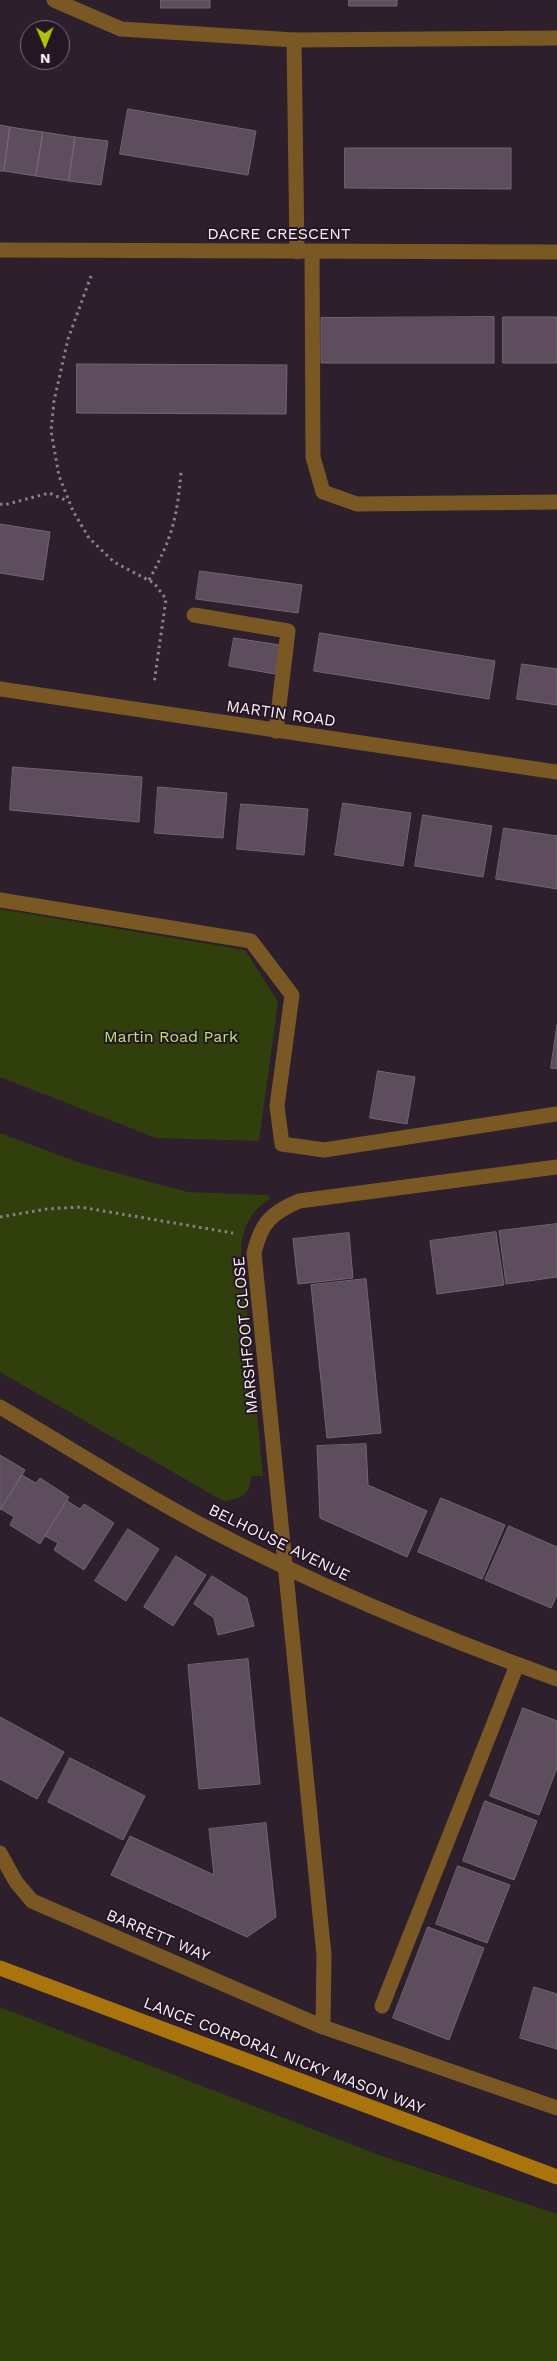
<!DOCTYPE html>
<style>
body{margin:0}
#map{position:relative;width:557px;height:2361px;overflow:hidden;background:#2e1f2d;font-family:"Work Sans",sans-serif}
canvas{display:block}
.north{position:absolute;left:20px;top:20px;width:50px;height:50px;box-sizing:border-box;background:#241623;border:1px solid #7a6d79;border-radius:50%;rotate:179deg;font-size:14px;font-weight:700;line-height:20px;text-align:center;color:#faf0fa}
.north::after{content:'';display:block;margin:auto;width:18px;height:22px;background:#b0c502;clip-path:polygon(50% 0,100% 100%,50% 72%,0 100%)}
</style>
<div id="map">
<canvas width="557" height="2361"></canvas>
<div class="north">N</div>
</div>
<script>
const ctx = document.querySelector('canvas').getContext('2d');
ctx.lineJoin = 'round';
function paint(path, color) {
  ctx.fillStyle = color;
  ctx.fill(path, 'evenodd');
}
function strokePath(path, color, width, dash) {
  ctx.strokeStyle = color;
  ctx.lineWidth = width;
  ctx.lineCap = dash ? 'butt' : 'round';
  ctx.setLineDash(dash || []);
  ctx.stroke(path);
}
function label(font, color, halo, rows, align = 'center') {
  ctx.font = font + ' "Work Sans",sans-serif';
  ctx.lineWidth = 4;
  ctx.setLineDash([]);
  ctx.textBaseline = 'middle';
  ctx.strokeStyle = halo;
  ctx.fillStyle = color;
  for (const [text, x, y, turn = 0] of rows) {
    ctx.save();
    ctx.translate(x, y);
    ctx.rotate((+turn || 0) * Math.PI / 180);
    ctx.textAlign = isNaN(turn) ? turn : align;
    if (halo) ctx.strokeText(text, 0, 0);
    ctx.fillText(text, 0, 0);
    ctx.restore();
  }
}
paint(new Path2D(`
 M0,909l245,41 33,52 -19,139 -103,-3 -156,-61z
 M0,1133l83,31 105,28 80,3 2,4c-19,12 -26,27 -29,48l22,229h-12c0,18 -11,24 -28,25l-223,-129z
 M0,2007l379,148 178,59v147h-557z`), '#303f0c');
const building = new Path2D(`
 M161,0h49v8h-49z
 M349,0h48v6h-48z
 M128,109l128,22 -8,44 -128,-21z
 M0,125l10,2 -6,44h-4z
 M10,127l33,5 -7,44 -32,-5z
 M43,132l32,5 -6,44 -33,-5z
 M75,137l33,4 -7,44 -32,-4z
 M345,148h166v41l-166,-1z
 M494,317v46h-173v-45z
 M503,317h54v46h-54z
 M77,364l210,1 -1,49 -209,-1z
 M0,524l50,8 -7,48 -43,-7z
 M200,571l102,14 -4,28 -102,-14z
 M320,633l175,28 -6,38 -175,-28z
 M234,638l46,7 -5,29 -46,-8z
 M522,664l35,5v36l-40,-6z
 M13,767l129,10 -3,45 -129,-12z
 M158,787l69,6 -4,45 -68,-5z
 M343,803l68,10 -8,53 -68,-11z
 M241,804l67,5 -4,46 -67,-6z
 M423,815l69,11 -9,51 -68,-11z
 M504,828l53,8v53l-61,-10z
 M557,1025v44l-6,-1z
 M378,1071l37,6 -8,47 -37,-6z
 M557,1224v53l-51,7 -7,-53z
 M496,1232l8,53 -67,9 -7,-53z
 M349,1233l4,45 -55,6 -5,-45z
 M366,1279l15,154 -54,5 -16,-153z
 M366,1444l2,41 59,26 -20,46 -87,-39 -3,-72z
 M0,1455l25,15 -25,40z
 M22,1475l14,8 4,-5 29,19 -29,47 -30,-19 4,-8 -13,-8z
 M441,1498l64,27 -23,54 -64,-27z
 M67,1501l13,8 4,-5 30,19 -30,47 -30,-20 4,-7 -13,-7z
 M509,1526l48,21v48l-6,13 -66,-28z
 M128,1529l31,20 -33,52 -31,-20z
 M176,1556l30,19 -33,51 -29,-19z
 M212,1576l35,22 7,28 -36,9 -4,-17 -20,-14z
 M248,1659l12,125 -61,5 -11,-124z
 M523,1708l34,13v47l-18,47 -49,-19z
 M0,1717l64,35 -27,47 -37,-20z
 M70,1758l75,38 -22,44 -75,-38z
 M485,1801l52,20 -23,59 -51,-19z
 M266,1823l10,94 -29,20 -136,-62 19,-39 84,39 -5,-46z
 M458,1866l52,19 -23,58 -51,-19z
 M428,1927l56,21 -35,92 -56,-22z
 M534,1987l23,7v55l-37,-11z`);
paint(building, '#5d4d5d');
strokePath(building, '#756474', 1);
strokePath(new Path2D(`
 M91,276l-23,63 -14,62 -3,30 8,45 14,35 16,27 25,24 40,21 12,16 -12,85
 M0,504l4,1 45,-12 19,8
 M149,580c23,-42 28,-61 32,-108
 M0,1217l47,-8 33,-2 153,26`), '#8d808c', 3, [2.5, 4]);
strokePath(new Path2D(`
 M54,0l67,29 173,11 263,-2
 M312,252l1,205 10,35 34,12 200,-2
 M194,615l94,16 -12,100
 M0,900l251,41 41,54 -15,111 5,38 42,6 233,-36
 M382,2006l135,-341`), '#795824', 15);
strokePath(new Path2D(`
 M294,40l3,212
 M0,250l557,2
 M0,689l557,83
 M557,1167l-258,34c-28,12 -38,22 -45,52l70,702 -1,72 234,81
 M0,1407c70,41 138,85 209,122 112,59 229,107 348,150
 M0,1853l16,29 16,19 291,126`), '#795824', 15);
strokePath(new Path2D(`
 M0,1968l557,209`), '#a8740b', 15);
label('16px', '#faf0fa', '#241623', [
 ["DACRE CRESCENT",279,234],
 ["MARTIN ROAD",281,714,8],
 ["MARSHFOOT CLOSE",246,1335,-95],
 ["BELHOUSE AVENUE",279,1543,26],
 ["BARRETT WAY",158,1936,23],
 ["LANCE CORPORAL NICKY MASON WAY",284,2056,21]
]);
label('16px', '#b9e16d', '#241623', [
 ["Martin Road Park",171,1037]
]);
</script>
